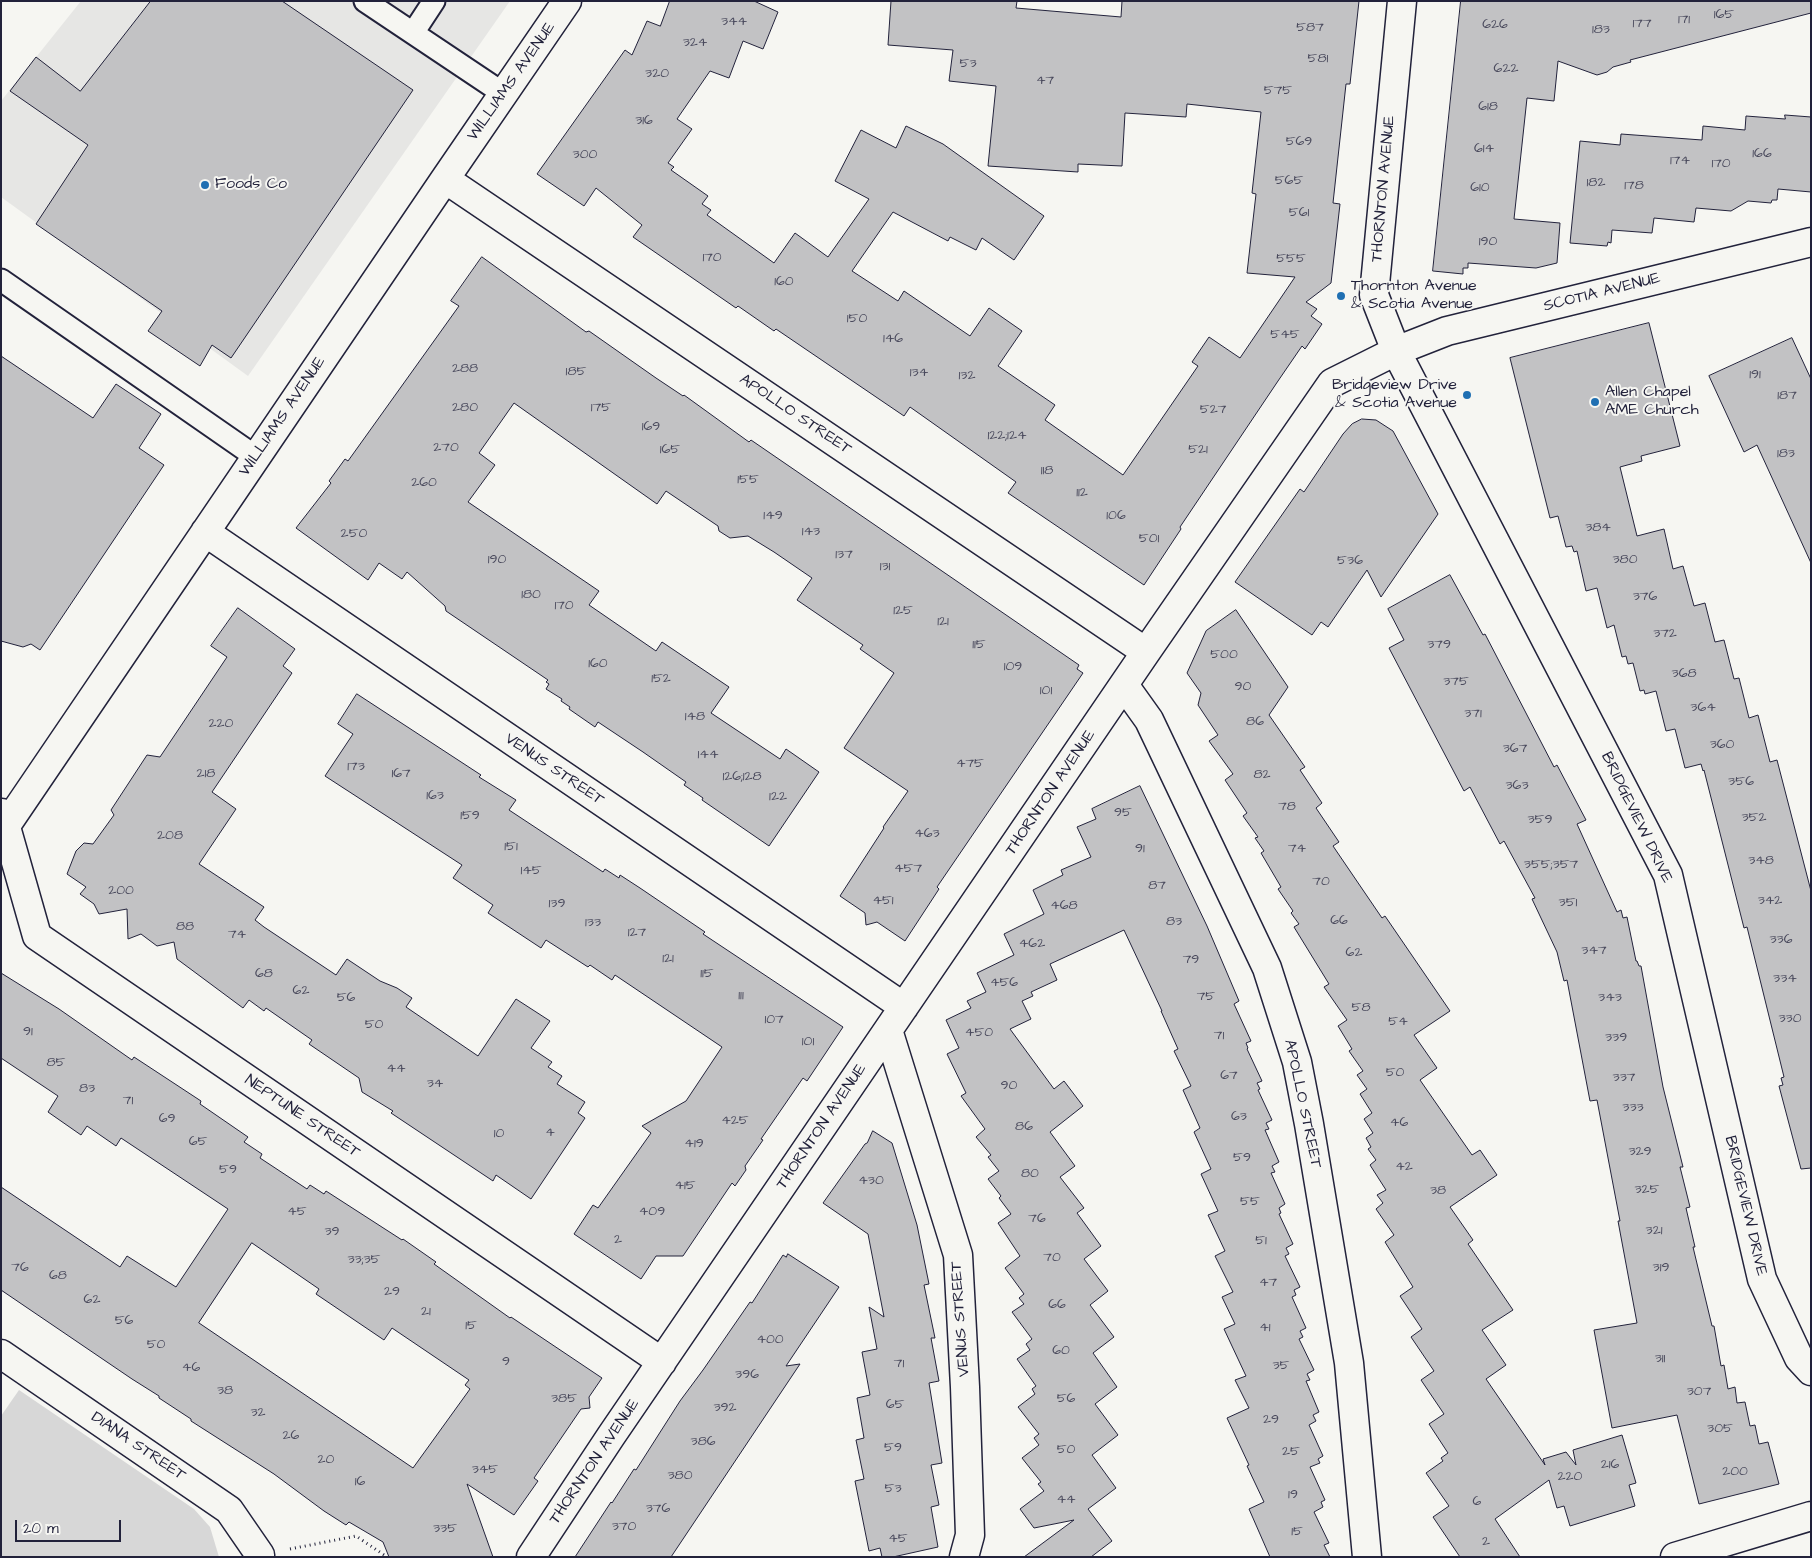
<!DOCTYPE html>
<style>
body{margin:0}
#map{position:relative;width:1812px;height:1558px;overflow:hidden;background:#f6f6f2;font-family:"Architects Daughter",sans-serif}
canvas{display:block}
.frame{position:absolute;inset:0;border:2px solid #22223b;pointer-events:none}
.scale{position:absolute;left:15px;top:1520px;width:106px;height:22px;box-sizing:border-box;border:2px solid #22223b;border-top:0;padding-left:6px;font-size:15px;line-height:18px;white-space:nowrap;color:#22223b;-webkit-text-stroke:4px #f6f6f2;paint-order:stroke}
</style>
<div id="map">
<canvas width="1812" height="1558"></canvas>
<div class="frame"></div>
<div class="scale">20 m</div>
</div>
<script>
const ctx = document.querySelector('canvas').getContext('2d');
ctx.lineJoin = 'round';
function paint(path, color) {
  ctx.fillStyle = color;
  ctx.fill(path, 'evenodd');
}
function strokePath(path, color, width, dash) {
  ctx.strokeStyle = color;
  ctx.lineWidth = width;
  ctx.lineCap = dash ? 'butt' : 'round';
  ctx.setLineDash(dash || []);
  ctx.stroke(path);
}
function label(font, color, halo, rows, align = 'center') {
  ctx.font = font + ' "Architects Daughter",sans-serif';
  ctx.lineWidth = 4;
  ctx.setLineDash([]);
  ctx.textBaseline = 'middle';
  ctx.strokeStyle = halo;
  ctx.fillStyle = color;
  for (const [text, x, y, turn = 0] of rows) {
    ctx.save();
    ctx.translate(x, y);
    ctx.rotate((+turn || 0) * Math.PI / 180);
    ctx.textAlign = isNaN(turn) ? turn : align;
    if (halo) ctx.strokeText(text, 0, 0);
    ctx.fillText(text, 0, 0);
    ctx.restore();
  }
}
paint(new Path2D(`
 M81,1h429l-262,375 -247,-179v-96z`), '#e6e6e4');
paint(new Path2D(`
 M19,1390l175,119 16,18 9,30h-218v-141z`), '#d7d7d7');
const building = new Path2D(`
 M151,1h131l131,89 -182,268 -19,-13 -12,21 -52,-35 14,-20 -126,-87 52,-79 -78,-54 26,-34 44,34z
 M670,1h84l24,11 -15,37 -20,-8 -14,37 -19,-7 -33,48 15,10 -24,34 6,4 -3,3 37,26 -6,8 9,6 -4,5 67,48 21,-30 33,24 41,-58 -34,-18 26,-51 35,18 10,-22 37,18 101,72 -30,44 -32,-22 -6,12 -26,-13 -2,4 -55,-29 -41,59 46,30 6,-10 66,45 19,-28 33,23 -24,35 57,39 -10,15 78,55 75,-109 -6,-4 17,-25 31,21 55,-81 -48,-4 9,-79 -4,-1 9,-81 -74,-8 -1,13 -61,-4 -3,53 -44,-2v8l-90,-6 8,-80 -47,-5 4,-31 -65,-5 3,-44h126l-1,7 105,9 1,-16h237l-9,83h-4l-13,119 7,1 -9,79 -25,19 11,7 -6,7 11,8 -17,25 -3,-3 -24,35 -98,146 1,2 -37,56 -136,-92 8,-11 -106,-75 -6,9 -128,-87 -2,2 -36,-25 -2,2 -103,-71 9,-12 -46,-37 -12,18 -47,-32 88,-124 7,5 15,-34 13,5z
 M1461,1h350v12l-181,47 1,2 -18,5 -6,5 -10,3 -39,-14 -4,40 -27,-3 -13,121 46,4 -3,40 -21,5 -68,-5v5h-5v6l-30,-3z
 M1785,115l26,2v75l-33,-3 -1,11h-5l-1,3 -23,-2 -17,10 -35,-3 -2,14 -40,-4 -2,15 -40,-3 -1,13 -3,-1 -1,4 -37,-3 10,-102 40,4 1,-11 81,6 1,-14 42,4 1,-14 39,3z
 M482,257l104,75 3,-1 67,47 27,18 1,-1 65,47 2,-2 328,225 -2,4 6,4 -146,214 2,2 -34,52 -28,-19 -11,3 -1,-12 -25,-17 44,-68 -1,-1 25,-36 -64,-43 50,-75 -34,-24 3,-4 -66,-45 15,-22 -38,-26 -26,-16 -18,2 -11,-7 -1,-5 -52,-35 -9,13 -143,-101 -35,50 16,12 -27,37 131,89 -10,14 67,46 6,-9 67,45 -18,26 69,46 6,-10 33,23 -50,74 -67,-46 1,-2 -19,-13 2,-3 -43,-30 -45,-30 -3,5 -26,-18 1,-2 -9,-6 1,-2 -16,-10 3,-5 -3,-2 2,-2 -102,-69 -1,-5 -38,-34 -5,7 -23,-16 -11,17 -72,-52 35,-45 -2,-2 16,-22 3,2 111,-155 -8,-5z
 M1649,323l31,123 -39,10 1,5 -22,6 17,69 27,-7 9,40 10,-3 11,40 11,-3 10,39 9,-2 10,39 5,-1 10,40 9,-3 12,47 7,-2 34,131v277l-10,1 -22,-83 4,-1 -2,-7 3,-1 -37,-150 -3,1 -40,-158 -1,1 -2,-7 -16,4 -10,-39 -9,2 -10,-40 -11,3 -1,-4 -4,1 -7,-28 -5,1 -2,-8 -4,1 -8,-32 -7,3 -10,-40 -11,3 -9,-40 -3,1 -2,-6 -6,1 -8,-31 -8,2 -40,-160z
 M1792,338l19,41v184l-54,-118 -13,7 -35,-76z
 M1,356l92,62 23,-34 45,30 -22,34 25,17 -124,185 -9,-6 -8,3 -22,-6z
 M1362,419l14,1 17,11 45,83 -57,83 -14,-27 -39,57 -7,-5 -9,13 -77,-53 65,-93 4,3 39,-58 9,-10z
 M1450,575l33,60 2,-1 69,133 3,-2 29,55 -9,4 40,88 4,-2 2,8 4,-1 9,44h1l2,5h2l22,121 20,80h-3l10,40 -4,1 9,39h-2l19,79h2l7,40 3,-1 4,24 7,-2 2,16 8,-1 5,24 5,-1 4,19 9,-2 11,42 -80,20 -22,-89 -65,13 -18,-98 43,-7 -19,-102h2l-23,-121 -7,1 -23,-121 -3,1 -7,-29 -25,-53 3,-1 -31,-57 -4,3 -30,-57 -6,4 -75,-143 15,-8 -16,-31z
 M238,608l57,41 -12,17 9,7 -80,119 24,17 -37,55 65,43 -9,13 9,7 72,48 11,-16 33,22 17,7 15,10 -6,9 72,49 38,-57 34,22 -19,27 21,14 -4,5 14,9 -5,8 28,18 -7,11 7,5 -54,81 -35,-24 -3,6 -102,-68 2,-2 -31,-19 -3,-14 -50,-34 3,-4 -46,-32 -2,3 -15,-11 -6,8 -66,-49 -3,-17 -17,4 -16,-12 -13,5 -1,-30 -28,5 -5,-10 -14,-10 6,-7 -19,-13 9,-23 8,-8 9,1 21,-29 -3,-5 36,-55 13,2 67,-100 -16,-11z
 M1236,610l52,77 -19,28 36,52 -5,3 22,33 -6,5 23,34 -6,4 49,72 3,-2 65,95 -36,24 23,33 -17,12 52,75 8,-5 17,25 -47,32 23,33 -5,4 45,66 -31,20 24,35 -20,14 59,86 -2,-6 23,-7 10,13 -3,-15 49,-15 14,48 -7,2 6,21 -65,20 -6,-20 -7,2 -8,-28 -54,39 25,38h-60l-27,-40 16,-11 -23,-33 17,-12 -2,-3 7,-5 -19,-29 15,-10 -23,-34 13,-9 -23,-34 11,-8 -22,-33 13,-9 -28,-45 9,-7 -18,-26 7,-6 -6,-8 9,-5 -16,-25 6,-5 -8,-11 3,-2 -5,-9 7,-5 -9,-14 8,-6 -12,-19 7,-5 -10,-14 6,-4 -14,-20 3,-2 -14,-23 9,-6 -23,-33 5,-3 -35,-57 5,-3 -8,-11 2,-2 -15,-22 3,-2 -20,-34 3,-2 -9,-13 3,-1 -15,-21 4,-3 -22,-33 8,-6 -24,-33 9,-6 -20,-30 3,-12 -14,-20 19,-42z
 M357,694l124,81 -2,2 37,23 -7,10 94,62 2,-3 14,9 1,-3 20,13 65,44 -2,2 140,93 -36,54 -4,-3 -42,61 2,1 -18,26 1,4 -11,16 -3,-3 -49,73h-27l-15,23 -67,-45 19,-29 5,3 53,-75 -9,-7 44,-25 36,-54 -107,-72 -3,5 -22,-15 -2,2 -42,-27 -5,8 -53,-35 5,-8 -40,-27 9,-13 -137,-89 28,-42 -15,-10z
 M1140,786l67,140 32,75 -5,3 17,37 -5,2 2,5 -1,1 15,32 -5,2 3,6 -2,1 14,30 -6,3 3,6 -4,1 14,32 -7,4 3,6 -4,1 14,31 -6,4 2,5 -2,1 14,30 -7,4 3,6 -4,2 15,31 -6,3 2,5 -4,2 14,31 -6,3 3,6 -4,2 15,31 -7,4 3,6 -4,1 13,31 -6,3 3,6 -7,4 14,31 -5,3 2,4 -10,4 15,33 -4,2 2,5 -9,5 15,31 -5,2 6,12h-60l-21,-48 15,-7 -17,-36 2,-1 -22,-47 22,-10 -14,-28 11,-4 -22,-47 11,-5 -13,-27 11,-5 -18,-36 10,-5 -17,-36 10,-4 -17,-37 10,-5 -17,-37 6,-4 -17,-38 8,-4 -17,-35 4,-2 -17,-38h1l-38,-81 -74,34 7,16 -26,12 2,4 -11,5 9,18 -21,10 44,60 10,-8 19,25 -33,26 25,34 -15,11 24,31 -7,5 24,33 -17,13 24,32 -18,14 24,32 -21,16 24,34 -22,17 23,31 -26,20 24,33 -28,21 24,32 -21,16h-67l50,-37 -40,8 -14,-19 24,-18 -6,-7 3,-2 -19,-24 17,-13 -5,-7 5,-4 -21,-27 17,-13 -3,-5 4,-3 -19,-27 13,-9 -4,-6 6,-5 -20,-27 12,-8 -5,-6 5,-4 -19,-26 15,-12 -22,-33 13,-9 -12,-16 2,-2 -13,-17 11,-8 -11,-14 3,-2 -15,-18 9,-8 -24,-33 5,-3 -19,-39 12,-6 -13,-28 25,-12 -4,-7 19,-9 -9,-19 37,-18 -10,-21 40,-20 -11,-24 30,-15 -2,-5 30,-13 -14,-30 19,-8 -4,-10z
 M1,973l58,36 73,51 2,-3 67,44 -1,3 48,33 -4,5 18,12 -2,4 47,31 3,-4 14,9 2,-3 76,49 1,-1 33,23 -2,2 76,54 1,-1 91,61 -13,19 1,11 -9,1 -47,69 4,3 -24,34 -47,-31 26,73h-104l-6,-15 -34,-20 -3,3 -22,-14 -50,-37 -83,-53v-2l-32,-21v-2l-27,-17 -131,-89v-103l119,80 7,-11 49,31 52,-78 -107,-71 -5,8 -29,-20 -6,9 -33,-23 10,-16 -57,-38zM252,1243l67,46 -3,5 68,46 8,-12 77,52 -4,5 5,4 -57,79 -214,-145z
 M873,1131l19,12 25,82 12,59 -5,1 11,53h-4l8,43 -10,2 13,80 -11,2 8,40 -8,2 7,40 -45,10h-11l-2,-9 -11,3 -14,-70 9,-2 -8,-39 8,-2 -7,-40 13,-3 -8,-43 15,-3 -8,-42 15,10 -16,-83 -45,-31 42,-59 2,-1z
 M788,1254l51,33 -53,79 14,-2 -129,193h-96l36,-55 1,1 22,-34 2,1 44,-69 23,-31 47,-68 2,1 31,-48 3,2z`);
paint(building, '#c2c2c4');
strokePath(building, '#22223b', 1);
const service = new Path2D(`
 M365,1l139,93
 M413,33l21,-32
 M1,280l255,177`);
const minor = new Path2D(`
 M1402,1l-28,294 22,56 272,524 94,404 37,79 12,13
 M445,179l701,473
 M205,532l699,475
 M1124,685l25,35 118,248 30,94 12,62 40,239 18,194
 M2,813l35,123 625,426
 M1,833l444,-654 122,-178
 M888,1030l70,225 7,132 5,148 -6,22
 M1,1354l228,156 31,45
 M531,1557l80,-121 535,-784 186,-269 64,-32 51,-20 364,-89
 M1675,1557l136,-41`);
strokePath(service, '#22223b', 25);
strokePath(minor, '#22223b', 31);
strokePath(new Path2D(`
 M290,1549l66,-13 31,21`), '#22223b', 3, [1, 4]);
strokePath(service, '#f6f6f2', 21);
strokePath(minor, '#f6f6f2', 28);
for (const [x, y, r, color] of [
 [205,185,5,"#1f6fb2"],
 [1341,296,5,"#1f6fb2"],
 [1467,395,5,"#1f6fb2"],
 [1595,402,5,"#1f6fb2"]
]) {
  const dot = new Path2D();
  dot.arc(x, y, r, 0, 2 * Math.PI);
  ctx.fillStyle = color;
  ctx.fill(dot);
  strokePath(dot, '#f6f6f2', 2);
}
label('14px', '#4a4a5d', null, [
 ["165",1724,15],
 ["171",1684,20],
 ["344",734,22],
 ["177",1642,24],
 ["626",1495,25],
 ["587",1310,28],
 ["183",1601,30],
 ["324",695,43],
 ["581",1318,59],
 ["53",968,64],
 ["622",1506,69],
 ["320",657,74],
 ["47",1045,81],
 ["575",1278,91],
 ["618",1488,107],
 ["316",644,121],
 ["569",1299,142],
 ["614",1484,149],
 ["166",1762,154],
 ["300",585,155],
 ["174",1680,161],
 ["170",1721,164],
 ["565",1289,181],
 ["182",1596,183],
 ["178",1634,186],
 ["610",1480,188],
 ["561",1299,213],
 ["190",1488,242],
 ["170",712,258],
 ["555",1291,259],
 ["160",784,282],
 ["150",857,319],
 ["545",1285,335],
 ["146",893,339],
 ["288",465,369],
 ["185",576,372],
 ["134",919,373],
 ["191",1755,375],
 ["132",967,376],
 ["187",1787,396],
 ["280",465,408],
 ["175",601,408],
 ["527",1213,410],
 ["169",651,427],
 ["122;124",1007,436],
 ["270",446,448],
 ["165",670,450],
 ["521",1198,450],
 ["183",1786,454],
 ["118",1047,471],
 ["155",748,480],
 ["260",424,483],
 ["112",1082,493],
 ["149",773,516],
 ["106",1116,516],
 ["384",1598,528],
 ["143",811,532],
 ["250",354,534],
 ["501",1149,539],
 ["137",844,555],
 ["190",497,560],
 ["380",1625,560],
 ["536",1350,561],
 ["131",885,567],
 ["180",531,595],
 ["376",1645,597],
 ["170",564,606],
 ["125",903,611],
 ["121",943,622],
 ["372",1665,634],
 ["115",979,645],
 ["379",1439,645],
 ["500",1224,655],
 ["160",598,664],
 ["109",1013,667],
 ["368",1684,674],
 ["152",661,679],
 ["375",1456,682],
 ["90",1243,687],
 ["101",1046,691],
 ["364",1703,708],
 ["371",1473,714],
 ["148",695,717],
 ["86",1255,722],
 ["220",221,724],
 ["360",1722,745],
 ["367",1515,749],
 ["144",708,755],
 ["475",970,764],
 ["173",356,767],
 ["218",206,774],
 ["167",401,774],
 ["82",1262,775],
 ["126;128",742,777],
 ["356",1741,782],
 ["363",1517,786],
 ["163",435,796],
 ["122",778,797],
 ["78",1287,807],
 ["95",1123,813],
 ["159",470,816],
 ["352",1754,818],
 ["359",1540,820],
 ["463",927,834],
 ["208",170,836],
 ["151",511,847],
 ["91",1140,849],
 ["74",1297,849],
 ["348",1761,861],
 ["355;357",1551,865],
 ["457",908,869],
 ["145",531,871],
 ["70",1321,882],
 ["87",1157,886],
 ["200",121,891],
 ["451",883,901],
 ["342",1770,901],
 ["351",1568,903],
 ["139",557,904],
 ["468",1064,906],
 ["66",1339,921],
 ["83",1174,922],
 ["133",593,923],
 ["88",185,927],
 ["127",637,933],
 ["74",237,935],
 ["336",1781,940],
 ["462",1032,944],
 ["347",1594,951],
 ["62",1354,953],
 ["121",668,959],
 ["79",1191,960],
 ["68",264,974],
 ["115",707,974],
 ["334",1785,979],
 ["456",1004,983],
 ["62",301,991],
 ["111",741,996],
 ["75",1206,997],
 ["56",346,998],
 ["343",1610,998],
 ["58",1361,1008],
 ["330",1790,1019],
 ["107",774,1020],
 ["54",1398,1022],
 ["50",374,1025],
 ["91",28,1032],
 ["450",979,1033],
 ["71",1219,1036],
 ["339",1616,1038],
 ["101",808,1042],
 ["85",56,1063],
 ["44",396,1069],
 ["50",1395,1073],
 ["67",1229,1076],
 ["337",1624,1078],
 ["34",435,1084],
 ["90",1009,1086],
 ["83",87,1089],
 ["71",128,1101],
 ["333",1633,1108],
 ["63",1239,1117],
 ["69",167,1119],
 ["425",735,1121],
 ["46",1399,1123],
 ["86",1024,1127],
 ["4",550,1133],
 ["10",499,1134],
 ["65",198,1142],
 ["419",694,1144],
 ["329",1640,1152],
 ["59",1242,1158],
 ["42",1404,1167],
 ["59",228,1170],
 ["80",1030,1174],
 ["430",871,1181],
 ["415",685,1186],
 ["325",1647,1190],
 ["38",1438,1191],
 ["55",1250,1202],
 ["45",297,1212],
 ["409",652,1212],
 ["76",1037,1219],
 ["321",1654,1231],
 ["39",332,1232],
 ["2",618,1240],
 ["51",1261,1241],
 ["70",1052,1258],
 ["33;35",364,1260],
 ["76",20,1268],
 ["319",1661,1268],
 ["68",58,1276],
 ["47",1268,1283],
 ["29",392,1292],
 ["62",92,1300],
 ["66",1057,1305],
 ["21",426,1312],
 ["56",124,1321],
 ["15",471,1326],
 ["41",1265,1328],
 ["400",770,1340],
 ["50",156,1345],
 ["60",1061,1351],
 ["311",1660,1359],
 ["9",506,1362],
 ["71",899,1364],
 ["35",1281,1366],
 ["46",191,1368],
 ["396",747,1375],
 ["38",225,1391],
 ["307",1699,1392],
 ["385",564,1399],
 ["56",1066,1399],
 ["65",895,1405],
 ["392",725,1408],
 ["32",258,1413],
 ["29",1271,1420],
 ["305",1720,1429],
 ["26",291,1436],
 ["386",703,1442],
 ["59",893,1448],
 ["50",1066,1450],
 ["25",1291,1452],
 ["20",326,1460],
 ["216",1610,1465],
 ["345",485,1470],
 ["200",1735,1472],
 ["380",680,1476],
 ["220",1570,1477],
 ["16",360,1482],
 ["53",893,1489],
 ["19",1293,1495],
 ["44",1066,1500],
 ["6",1477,1502],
 ["376",658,1509],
 ["370",624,1527],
 ["335",445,1529],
 ["15",1297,1532],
 ["45",898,1539],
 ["2",1486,1542]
]);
label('16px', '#22223b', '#f6f6f2', [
 ["WILLIAMS AVENUE",512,82,-55],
 ["THORNTON AVENUE",1384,189,-85],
 ["SCOTIA AVENUE",1602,293,-14],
 ["APOLLO STREET",795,415,34],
 ["WILLIAMS AVENUE",283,417,-56],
 ["VENUS STREET",554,770,34],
 ["THORNTON AVENUE",1051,793,-56],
 ["BRIDGEVIEW DRIVE",1636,818,64],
 ["APOLLO STREET",1302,1104,78],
 ["NEPTUNE STREET",302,1117,34],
 ["THORNTON AVENUE",822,1127,-56],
 ["BRIDGEVIEW DRIVE",1745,1206,77],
 ["VENUS STREET",961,1319,-94],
 ["DIANA STREET",138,1447,34],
 ["THORNTON AVENUE",595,1462,-56]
]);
label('16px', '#22223b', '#f6f6f2', [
 ["Foods Co",215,185],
 ["Thornton Avenue",1351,287],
 ["& Scotia Avenue",1351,305],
 ["Bridgeview Drive",1457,386,"right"],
 ["& Scotia Avenue",1457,404,"right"],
 ["Allen Chapel",1605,393],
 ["AME Church",1605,411]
], 'left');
</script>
